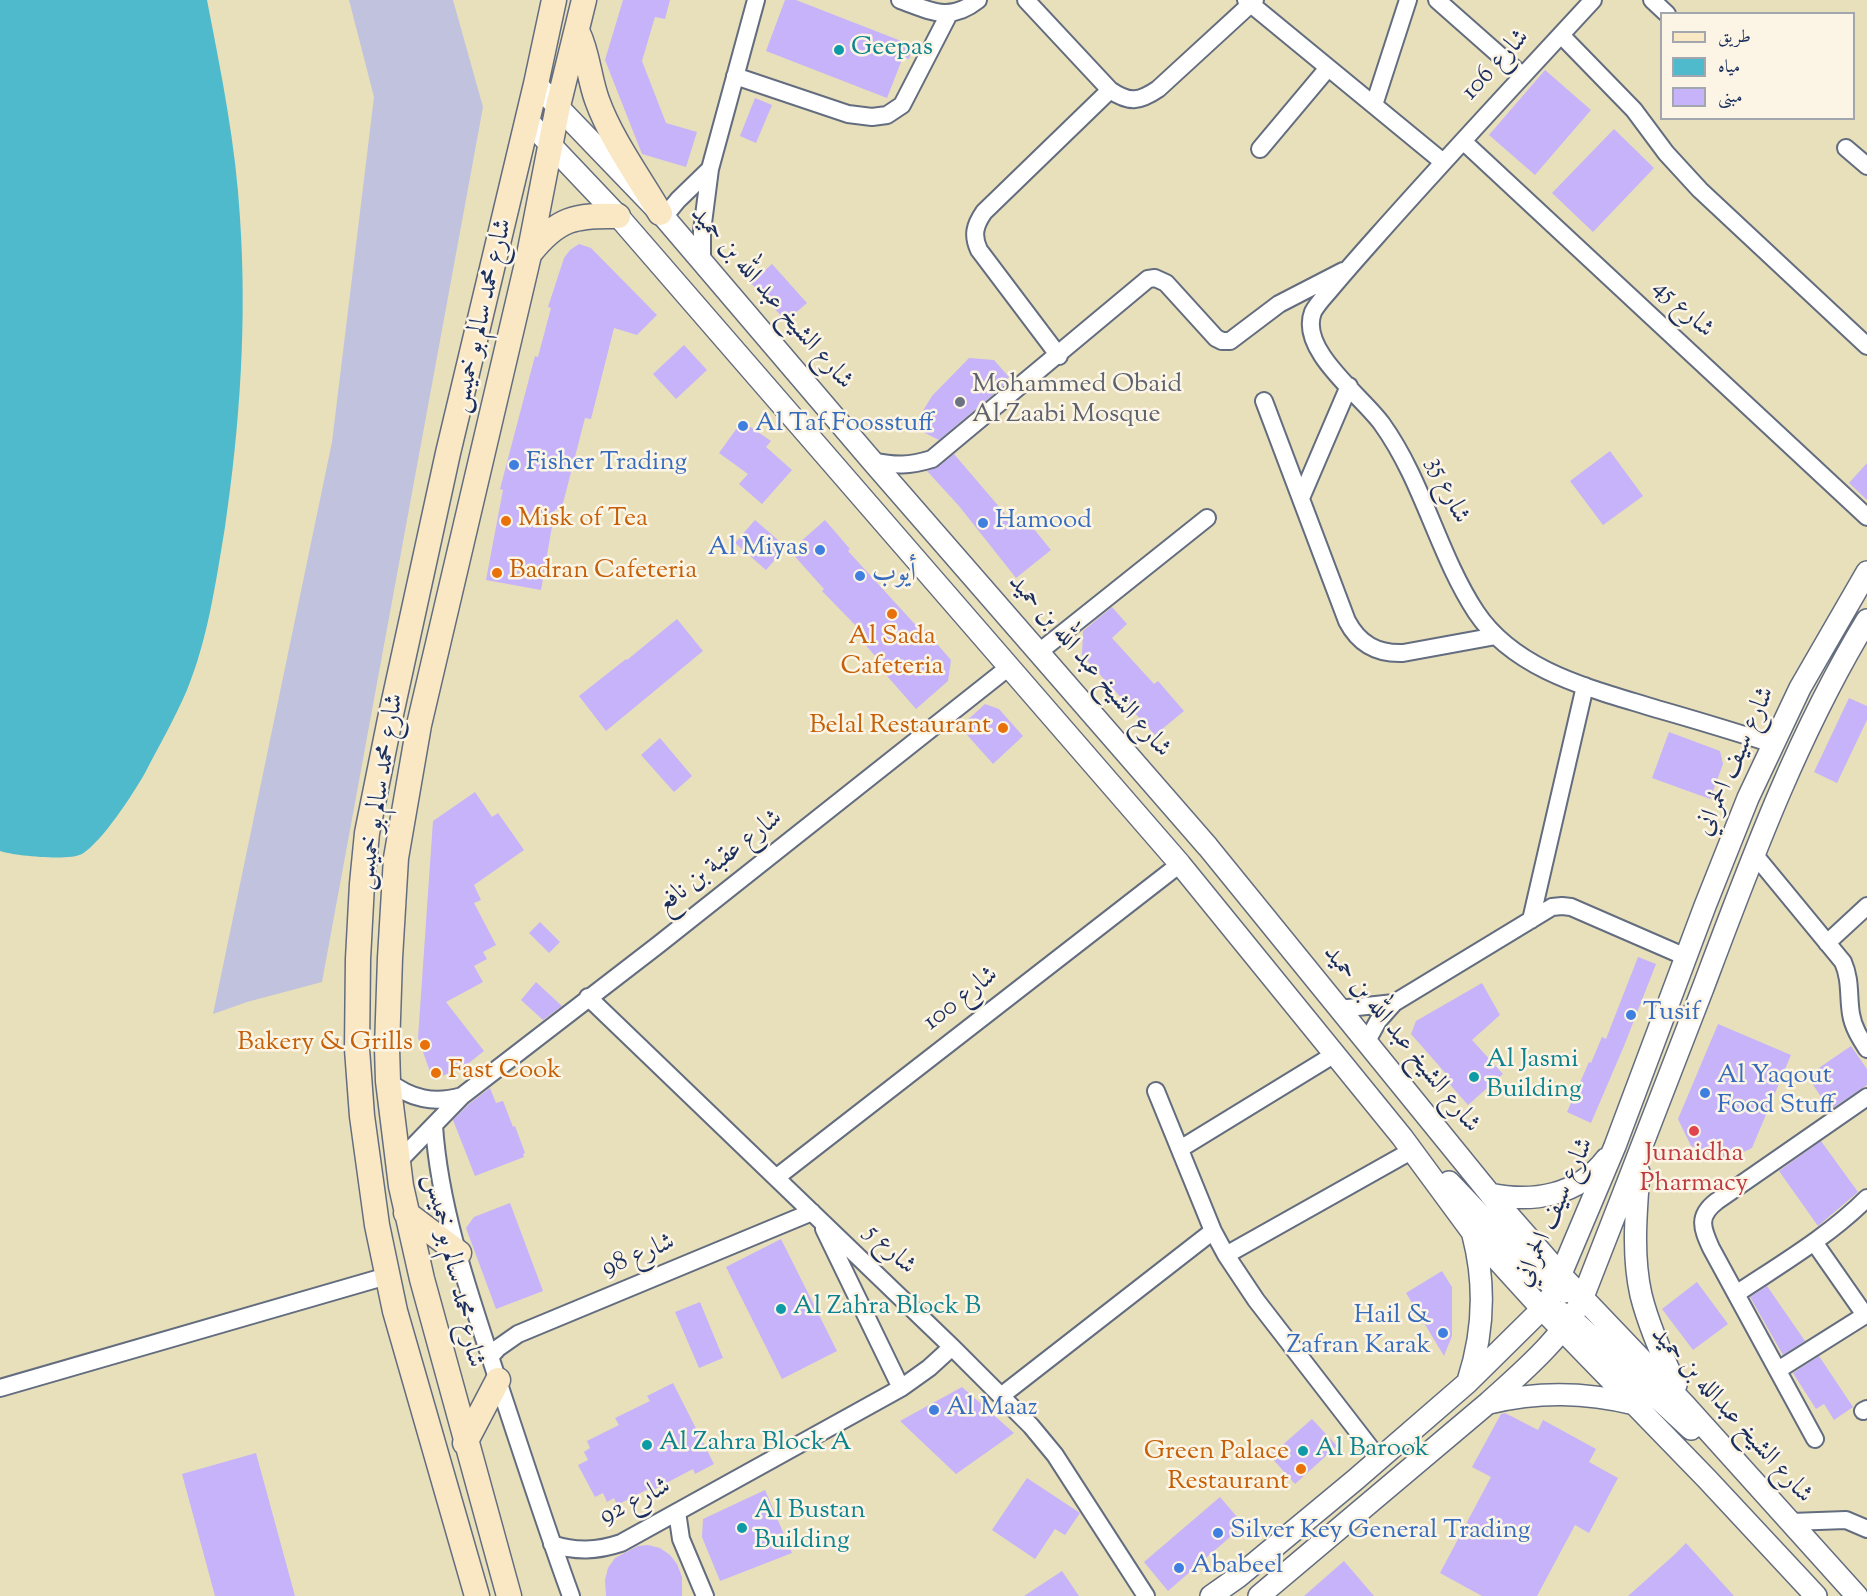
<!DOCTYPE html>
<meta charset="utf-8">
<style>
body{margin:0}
#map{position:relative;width:1867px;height:1596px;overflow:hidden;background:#e8e0bb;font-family:"Sorts Mill Goudy",Amiri,serif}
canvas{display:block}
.legend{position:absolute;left:1660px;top:12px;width:195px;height:108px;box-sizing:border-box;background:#fcf5e5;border:2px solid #a2a6af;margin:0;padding:8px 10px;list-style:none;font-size:18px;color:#1b2f5e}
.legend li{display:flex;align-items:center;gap:12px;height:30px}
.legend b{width:30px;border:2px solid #a2a6af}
</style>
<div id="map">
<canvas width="1867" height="1596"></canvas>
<ul class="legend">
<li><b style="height:8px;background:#fae7c3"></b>طريق</li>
<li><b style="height:16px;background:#50bacd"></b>مياه</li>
<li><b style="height:16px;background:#c6b3f9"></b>مبنى</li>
</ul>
</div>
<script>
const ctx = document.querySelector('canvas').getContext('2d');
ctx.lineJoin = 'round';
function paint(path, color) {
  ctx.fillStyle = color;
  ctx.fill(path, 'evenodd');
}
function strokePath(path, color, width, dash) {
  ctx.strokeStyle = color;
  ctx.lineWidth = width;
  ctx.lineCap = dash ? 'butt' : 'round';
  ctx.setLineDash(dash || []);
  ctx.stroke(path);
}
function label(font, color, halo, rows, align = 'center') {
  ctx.font = font + ' "Sorts Mill Goudy",Amiri,serif';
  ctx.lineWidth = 5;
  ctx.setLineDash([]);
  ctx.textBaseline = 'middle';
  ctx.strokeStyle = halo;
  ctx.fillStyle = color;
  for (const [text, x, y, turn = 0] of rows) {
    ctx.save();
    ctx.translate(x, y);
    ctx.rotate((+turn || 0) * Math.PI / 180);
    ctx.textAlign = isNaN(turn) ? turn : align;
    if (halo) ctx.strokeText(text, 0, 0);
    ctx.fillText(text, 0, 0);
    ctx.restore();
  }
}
paint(new Path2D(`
 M349,0h104l30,107 -161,875 -75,20 -34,12 119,-572 42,-345z`), '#c1c2dd');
paint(new Path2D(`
 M0,0h207c14,72 29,145 33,218 7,103 0,207 -15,309 -9,54 -17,112 -38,163 -12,28 -28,56 -42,83 -12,21 -43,69 -63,81 -12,7 -68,2 -82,-3z`), '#50bacd');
paint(new Path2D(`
 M623,0h47l-5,19 -10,-2 -13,44 24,62 31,9 -11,35 -44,-13 -37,-94z
 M785,0h11l118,46 -5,13 -6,-2 -16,41 -121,-47z
 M1545,70l46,40 -56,65 -46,-40z
 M755,98l17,7 -16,38 -16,-7z
 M1614,129l40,39 -61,64 -41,-39z
 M579,244l12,4 66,67 -20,20 -23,-7 -23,91 -6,-1 -24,93 -6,-2 -14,81 -55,-10 17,-90 -3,-1 35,-133 3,1 13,-49 -3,-1 16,-49 6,-8z
 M772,264l35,39 -21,18 -35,-38z
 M684,345l23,25 -31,29 -23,-25z
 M969,358l25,2 15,17 -7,10 -63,53 -26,-13 19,-31z
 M742,421l29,20 -5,6 26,23 -30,34 -23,-20 9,-10 -29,-21z
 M1610,451l33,45 -40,29 -33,-44z
 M954,454l65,76 10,-7 22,27 -35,28 -57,-72 -32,-35 11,-4z
 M1867,463v37l-18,-17z
 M755,520l31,27 -20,23 -31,-27z
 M825,520l25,29 -2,2 74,81 3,-2 26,30 -3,21 -32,28 -35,-40 3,-3 -30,-34 4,-4 -36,-37 2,-2 -34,-38z
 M1112,607l15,17 -15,14 42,46 4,-3 26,30 -29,24 -73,-80 1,-24z
 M677,619l26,32 -97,80 -27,-35 47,-37 1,1z
 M1849,698l18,8v14l-30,63 -23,-11z
 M985,704l14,5 24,27 -30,28 -33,-37z
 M1669,732l51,19 3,13 -13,35 -58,-21z
 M660,738l32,38 -18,16 -33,-37z
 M475,792l17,25 6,-4 26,37 -50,35 7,15 -7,3 22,42 -13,7 4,7 -13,7 9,16 -37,20 38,49 -19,15 -32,14 -15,-42 15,-217z
 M540,922l20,20 -11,11 -20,-20z
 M1638,957l18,7 -32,82 -33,77 -24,-11 22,-50 2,1 11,-26 4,2z
 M536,982l26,24 -19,14 -22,-20z
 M1482,983l18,32 -28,25 31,34 -35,31 -23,-26 3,-3 -37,-42 5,-13z
 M1718,1024l73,31 -39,93 -25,12 -36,-14 -13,-27z
 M1851,1046l16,23v16l-37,25 -23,-34z
 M490,1088l6,15 7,-2 10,26 2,-1 10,27 -2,1 1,3 -49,19 -22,-56 16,-16z
 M1821,1141l37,51 -40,34 -39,-55z
 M510,1203l33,88 -47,18 -30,-81 8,-11z
 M781,1239l56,112 -55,28 -56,-112z
 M1442,1271l10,16v49l-8,20 -38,-63z
 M1697,1282l31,42 -35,26 -31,-41z
 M1767,1286l38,55 -22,14 -33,-58z
 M700,1302l23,56 -24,10 -24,-56z
 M1819,1356l34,51 -19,13 -10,-16 -8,5 -23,-36z
 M673,1383l41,81 -19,10 -2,-5 -40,21 -1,-3 -35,18 -3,-7 -7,4 -4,-9 -8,4 -17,-32 10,-5 -4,-8 6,-4 -3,-7 32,-16 -4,-7 35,-17 -3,-5z
 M962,1387l52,46 -58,41 -56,-53z
 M1505,1413l33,17 5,-10 53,29 -7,13 29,16 -29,55 -14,-8 -38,71h-55l-42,-23 51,-96 -19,-10 29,-53z
 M1312,1419l25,27 -42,38 -25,-28z
 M256,1453l39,143h-80l-33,-122z
 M1027,1478l53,35 -15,22 -10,-6 -20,30 -43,-29z
 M765,1490l27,63 -72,28 -18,-44 1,-18z
 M1220,1497l24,28 -76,66 -24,-29z
 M1686,1543l48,53h-106l45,-40z
 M648,1545l12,3 10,7 7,9 5,13v19h-76l-1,-16 3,-12 7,-10 23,-12z
 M1344,1561l30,35h-70z
 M1062,1571l17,25h-55z`), '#c6b3f9');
const minor = new Path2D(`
 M900,0c31,11 49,23 78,0
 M1026,0l84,90c19,13 29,12 48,-1l97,-89
 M1246,0l197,162
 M1437,0l86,76
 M1593,0c-72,78 -145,156 -216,236 -16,18 -32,36 -47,54 -5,6 -13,14 -17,22 -15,38 49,84 69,112 41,57 56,130 94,188 40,60 117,77 181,97 39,11 78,23 116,35
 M1652,0l15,14
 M1561,35l73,75 32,43 34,37 167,156
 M735,76l113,38 24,3 15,-2 15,-10 47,-91
 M1374,105l34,-105
 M1463,141l404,376
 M1846,148l21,18
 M1260,149l68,-81
 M664,217l14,-17 32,-31
 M702,261v-30l8,-62 46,-169
 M1059,356l-80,-106c-7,-15 -4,-25 5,-38l126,-122
 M1264,401l83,220c12,23 30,33 56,32l93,-17
 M872,461c24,5 37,5 60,-2l216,-180 7,-1 11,5 50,55 6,3h8l49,-37 64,-33
 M1301,498l48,-112
 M1039,652l168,-134
 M1754,854l89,108c8,18 5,34 8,52 2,13 9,24 16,35
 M1531,920l54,-234
 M1827,943l40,-37
 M588,997l364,350 79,79 24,29 91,141
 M1339,1009l55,-6
 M1366,1043l12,-22 16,-18 158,-96 10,-1 9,1 115,50
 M388,1081c23,18 46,23 74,15
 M1156,1091l57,140 13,24 30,45 123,159
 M434,1126c6,87 37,172 64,255 24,72 47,144 73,215
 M1180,1149l155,-95
 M397,1163l65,-67 196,-151 351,-278
 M777,1177l403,-313
 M824,1229l77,159
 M1814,1242l51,73
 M1226,1255l185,-104
 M1736,1294c45,-30 93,-58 131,-96
 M490,1357l8,-9 20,-14 294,-122
 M1778,1370l89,-56
 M0,1388l387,-112
 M1001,1396l212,-165
 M1863,1411l4,-2
 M1815,1439l-104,-191c-9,-20 -14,-32 6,-47l150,-104
 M677,1512l4,27 24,57
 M1791,1522l55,-2 21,9
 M552,1544c24,8 45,7 69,-1l280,-155 28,-20 23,-21`);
const tertiary = new Path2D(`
 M536,84l128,133 208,244 336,386 282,347 71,81 124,130 172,191
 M527,120l91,96 562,648 222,273 70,95 70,77 165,170 109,117
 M1639,1172c-3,41 -7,83 2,123 8,32 21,61 35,90
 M1449,1182c23,24 45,48 69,71 14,14 29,31 47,39
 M1490,1194c42,9 88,2 116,-35
 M1560,1312l12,7 119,110
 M1468,1381c16,-49 18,-96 5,-146
 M1489,1403c50,-12 96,-11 146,1
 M1211,1596l27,-19 117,-97 112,-97 75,-74 10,-14 63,-149 90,-240 43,-108 52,-110 67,-116
 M1259,1596l229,-193c33,-30 76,-66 95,-106 40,-103 81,-206 120,-309 47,-125 94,-253 164,-368`);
const secondary = new Path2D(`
 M578,33c10,21 11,45 19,67 14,39 42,77 63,113
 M530,253c28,-35 45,-38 88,-37
 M406,1213l53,40
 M465,1443l33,-63
 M477,1596l-82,-285 -18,-86 -15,-109 -5,-67 1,-90 4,-75 5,-51 23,-114 58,-266 88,-369 18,-84
 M509,1596l-87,-317 -21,-93 -13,-105 -1,-33 3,-90 6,-100 23,-133 110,-470 29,-149 26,-106`);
strokePath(minor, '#636d7f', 20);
strokePath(tertiary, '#636d7f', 24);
strokePath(secondary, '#636d7f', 27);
strokePath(minor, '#fff', 16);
strokePath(tertiary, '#fff', 21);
strokePath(secondary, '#fae7c3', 24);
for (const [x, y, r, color] of [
 [839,50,6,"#0f9aa8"],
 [960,402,6,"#6b7280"],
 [743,426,6,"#3f7fe0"],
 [514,465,6,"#3f7fe0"],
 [506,521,6,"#e8710a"],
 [983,523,6,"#3f7fe0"],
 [820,550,6,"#3f7fe0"],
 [497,573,6,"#e8710a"],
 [860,576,6,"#3f7fe0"],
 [892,614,6,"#e8710a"],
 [1003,728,6,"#e8710a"],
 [1631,1015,6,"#3f7fe0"],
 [425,1045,6,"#e8710a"],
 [436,1073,6,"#e8710a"],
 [1474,1077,6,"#0f9aa8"],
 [1705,1093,6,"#3f7fe0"],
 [1694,1131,6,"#e0444e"],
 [781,1309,6,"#0f9aa8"],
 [1443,1333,6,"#3f7fe0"],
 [934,1410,6,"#3f7fe0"],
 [647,1445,6,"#0f9aa8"],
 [1303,1451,6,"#0f9aa8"],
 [1301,1469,6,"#e8710a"],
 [742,1528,6,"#0f9aa8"],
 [1218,1533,6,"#3f7fe0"],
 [1179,1568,6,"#3f7fe0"]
]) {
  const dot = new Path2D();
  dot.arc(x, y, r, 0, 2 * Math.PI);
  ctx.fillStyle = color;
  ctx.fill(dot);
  strokePath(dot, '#fcf5e5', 2);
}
label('26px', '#0d838f', '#fcf5e5', [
 ["Geepas",851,50],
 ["Al Jasmi",1486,1062],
 ["Building",1486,1092],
 ["Al Zahra Block B",793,1309],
 ["Al Zahra Block A",659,1445],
 ["Al Barook",1315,1451],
 ["Al Bustan",754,1513],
 ["Building",754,1543]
], 'left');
label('26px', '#1b2f5e', '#fcf5e5', [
 ["شارع 106",1497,66,-47],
 ["شارع الشيخ عبد الله بن حميد",770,299,49],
 ["شارع 45",1682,310,43],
 ["شارع محمد سالم بو خميس",484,316,-77],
 ["شارع 35",1446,491,65],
 ["شارع الشيخ عبد الله بن حميد",1088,667,49],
 ["شارع سيف الحمراني",1737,762,-66],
 ["شارع محمد سالم بو خميس",382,792,-81],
 ["شارع عقبة بن نافع",721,863,-38],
 ["شارع 100",962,1000,-38],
 ["شارع الشيخ عبد الله بن حميد",1400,1040,51],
 ["شارع سيف الحمراني",1556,1213,-66],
 ["شارع 5",889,1251,44],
 ["شارع 98",639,1257,-22],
 ["شارع محمد سالم بو خميس",452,1271,77],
 ["شارع الشيخ عبدالله بن حميد",1730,1416,48],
 ["شارع 92",636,1503,-26]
]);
label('26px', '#5b616d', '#fcf5e5', [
 ["Mohammed Obaid",972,387],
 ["Al Zaabi Mosque",972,417]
], 'left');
label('26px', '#366cbe', '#fcf5e5', [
 ["Al Taf Foosstuff",755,426],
 ["Fisher Trading",526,465],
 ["Hamood",995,523],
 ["Al Miyas",808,550,"right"],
 ["أيوب",872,576],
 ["Tusif",1643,1015],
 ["Al Yaqout",1717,1078],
 ["Food Stuff",1717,1108],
 ["Hail &",1431,1318,"right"],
 ["Zafran Karak",1431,1348,"right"],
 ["Al Maaz",946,1410],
 ["Silver Key General Trading",1230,1533],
 ["Ababeel",1191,1568]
], 'left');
label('26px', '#c56008', '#fcf5e5', [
 ["Misk of Tea",518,521],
 ["Badran Cafeteria",509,573],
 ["Al Sada",892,639,"center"],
 ["Cafeteria",892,669,"center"],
 ["Belal Restaurant",991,728,"right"],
 ["Bakery & Grills",413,1045,"right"],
 ["Fast Cook",448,1073],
 ["Green Palace",1289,1454,"right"],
 ["Restaurant",1289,1484,"right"]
], 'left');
label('26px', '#be3a42', '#fcf5e5', [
 ["Junaidha",1694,1156],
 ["Pharmacy",1694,1186]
]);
</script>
